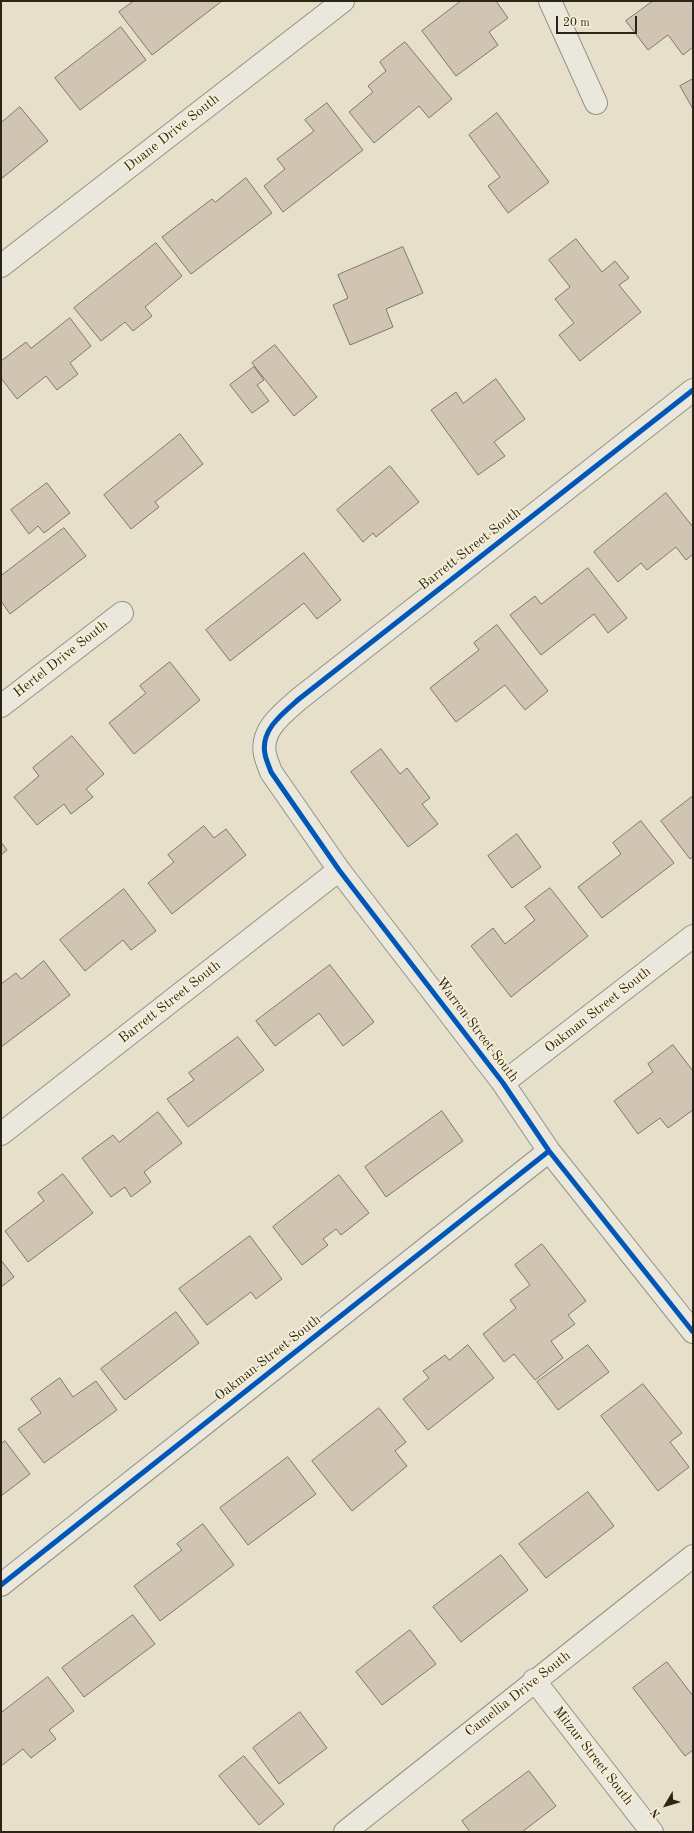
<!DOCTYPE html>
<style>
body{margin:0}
#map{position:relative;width:694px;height:1833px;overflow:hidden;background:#e6e0ca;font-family:"Old Standard TT",serif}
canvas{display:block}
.frame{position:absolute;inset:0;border:2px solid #2d2418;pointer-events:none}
.north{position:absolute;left:646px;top:1785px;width:40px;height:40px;-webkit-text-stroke:3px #f6efd5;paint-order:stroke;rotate:232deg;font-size:11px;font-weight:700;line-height:16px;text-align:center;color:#2d2418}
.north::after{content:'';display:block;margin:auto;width:14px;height:18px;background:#2d2418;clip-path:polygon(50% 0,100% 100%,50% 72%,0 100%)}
.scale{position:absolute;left:556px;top:16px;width:81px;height:18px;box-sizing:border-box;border:2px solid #2d2418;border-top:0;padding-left:5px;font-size:12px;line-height:14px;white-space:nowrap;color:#2d2418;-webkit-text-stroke:3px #f6efd5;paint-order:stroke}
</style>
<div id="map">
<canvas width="694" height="1833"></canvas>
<div class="frame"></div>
<div class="north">N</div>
<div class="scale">20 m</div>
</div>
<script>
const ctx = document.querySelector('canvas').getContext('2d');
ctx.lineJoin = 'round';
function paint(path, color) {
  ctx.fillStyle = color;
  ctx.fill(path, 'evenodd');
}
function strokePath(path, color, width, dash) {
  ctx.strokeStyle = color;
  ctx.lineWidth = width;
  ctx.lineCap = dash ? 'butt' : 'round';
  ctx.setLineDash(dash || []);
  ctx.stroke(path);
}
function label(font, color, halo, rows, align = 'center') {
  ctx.font = font + ' "Old Standard TT",serif';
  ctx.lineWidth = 3.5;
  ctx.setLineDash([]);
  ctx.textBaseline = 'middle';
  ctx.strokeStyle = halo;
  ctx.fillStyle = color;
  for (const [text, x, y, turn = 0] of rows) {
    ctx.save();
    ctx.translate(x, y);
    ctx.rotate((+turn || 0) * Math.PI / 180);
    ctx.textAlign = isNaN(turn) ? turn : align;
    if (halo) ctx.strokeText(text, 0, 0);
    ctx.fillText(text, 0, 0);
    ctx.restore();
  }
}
const building = new Path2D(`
 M134,1h88l-70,54 -33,-43z
 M461,1h35l12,17 -19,14 9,13 -42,31 -34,-45z
 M653,1h40v46l-10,8 -15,-20 -20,15 -22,-29z
 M121,27l25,33 -66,50 -25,-32z
 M405,42l47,57 -23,19 -10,-12 -45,37 -25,-31 24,-20 -5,-6 18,-15 -6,-9z
 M693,79v30l-13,-23z
 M327,103l36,47 -80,62 -19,-26 21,-17 -8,-10 37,-28 -9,-11z
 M20,107l28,34 -47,38v-56z
 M497,113l52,69 -41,31 -20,-27 12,-9 -31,-42z
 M246,178l26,35 -81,61 -29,-37 50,-38 3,3z
 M576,239l26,33 13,-11 14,17 -10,7 22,27 -61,49 -21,-26 15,-12 -19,-24 15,-12 -21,-27z
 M156,243l26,33 -37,31 7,9 -19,15 -8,-9 -24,19 -27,-33z
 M403,247l20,46 -37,16 7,18 -43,18 -17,-40 15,-7 -10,-23z
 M70,318l21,28 -21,17 8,11 -21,16 -11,-14 -29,23 -16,-21v-17l25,-19 5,6z
 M275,345l42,52 -23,19 -42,-53z
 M254,367l10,13 -7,5 12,16 -17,12 -22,-28z
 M496,379l29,40 -31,23 11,14 -27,19 -47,-65 25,-18 7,11z
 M180,434l23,30 -48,38 4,5 -28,22 -27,-34z
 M390,466l29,36 -43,35 -3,-4 -10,9 -26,-32z
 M47,483l23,30 -26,20 -6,-7 -9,8 -18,-24z
 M666,493l27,34v27l-7,6 -10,-13 -29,23 -6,-7 -23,19 -24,-30z
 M64,528l22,28 -76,58 -9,-13v-25z
 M304,553l37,47 -24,19 -13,-16 -74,58 -24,-31z
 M588,568l39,50 -19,15 -14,-19 -53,41 -31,-40 25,-19 6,8z
 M497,625l51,66 -23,19 -20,-25 -49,37 -26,-34 49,-38 -5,-7z
 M170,662l30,38 -66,54 -25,-31 37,-30 -6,-7z
 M72,736l32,38 -18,15 7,8 -22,17 -7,-10 -27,21 -23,-28 25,-21 -6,-8z
 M381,749l19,25 7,-6 23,30 -8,6 16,20 -30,23 -57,-75z
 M693,796v60l-3,3 -29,-38z
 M641,821l33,42 -72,55 -24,-31 43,-33 -8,-11z
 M204,826l10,12 12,-9 20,26 -74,59 -24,-31 26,-21 -6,-7z
 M517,834l24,33 -29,21 -24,-32z
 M1,842l6,8 -6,5z
 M550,888l38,48 -77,61 -40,-51 22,-18 12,16 30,-24 -10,-13z
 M124,889l32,42 -25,19 -8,-10 -38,31 -25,-31z
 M44,961l26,34 -69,52v-63l15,-11 5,6z
 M330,965l44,57 -31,24 -24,-33 -44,33 -19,-25z
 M238,1037l26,33 -76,57 -21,-28 27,-19 -5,-7z
 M673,1045l20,26v39l-25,18 -8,-10 -22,16 -24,-33 39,-29 -5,-8z
 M442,1111l21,30 -77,56 -21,-30z
 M158,1112l24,31 -38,29 7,10 -20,15 -6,-10 -14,10 -29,-39 31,-23 6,7z
 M63,1174l30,39 -65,49 -23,-31 39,-30 -6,-8z
 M339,1175l30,38 -28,22 -5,-6 -13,10 5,6 -26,20 -29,-38z
 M250,1236l32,43 -26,20 -5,-7 -44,33 -28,-36z
 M542,1244l44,57 -18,14 7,9 -24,17 12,17 -28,22 -21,-26 -10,8 -21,-28 33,-26 -6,-8 20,-15 -15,-20z
 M1,1260l13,17 -13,10z
 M176,1312l23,31 -74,57 -24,-31z
 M468,1345l26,33 -66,52 -25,-31 26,-21 -6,-7 22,-16 4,5z
 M588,1345l21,27 -51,38 -21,-28z
 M60,1378l13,19 23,-16 21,29 -73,53 -26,-34 23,-16 -10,-14z
 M643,1384l39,49 -12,9 19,25 -31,24 -57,-75z
 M379,1408l27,34 -11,9 12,15 -55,45 -40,-50z
 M5,1441l25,33 -29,22v-52z
 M288,1457l28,37 -68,51 -28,-37z
 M588,1492l26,34 -68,52 -27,-34z
 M203,1524l31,41 -74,56 -26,-35 48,-36 -5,-6z
 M501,1555l27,35 -67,52 -28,-35z
 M133,1615l22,29 -71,53 -22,-29z
 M410,1630l26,34 -54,41 -26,-33z
 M667,1662l26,34v54l-8,6 -52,-68z
 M48,1677l26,34 -25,19 7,9 -25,19 -8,-9 -22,17v-53z
 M300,1712l27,36 -48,36 -26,-36z
 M244,1756l40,48 -25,21 -40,-49z
 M529,1771l27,35 -34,26h-52l-8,-11z`);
paint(building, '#d2c4b3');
strokePath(building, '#7c786c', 1);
const minor = new Path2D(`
 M550,1l46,102
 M1,266l342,-265
 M693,390l-394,309c-16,14 -39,31 -34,55 1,6 4,12 6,18l68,98 164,213 46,68 144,181
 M1,706l121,-93
 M503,1083l190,-147
 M1,1134l338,-264
 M1,1585l548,-434
 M534,1680l118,152
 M345,1832l348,-276`);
strokePath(minor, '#969184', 24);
strokePath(minor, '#eae8dd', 22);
strokePath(new Path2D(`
 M693,390l-394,309c-16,14 -39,31 -34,55 1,6 4,12 6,18l68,98 164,213 46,68 144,181
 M1,1585l548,-434`), '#0057b8', 5);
label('14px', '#2d2418', '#f6efd5', [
 ["Duane Drive South",172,133,-38],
 ["Barrett Street South",470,549,-38],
 ["Hertel Drive South",61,659,-38],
 ["Barrett Street South",170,1002,-38],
 ["Oakman Street South",598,1010,-38],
 ["Warren Street South",477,1030,53],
 ["Oakman Street South",268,1358,-38],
 ["Camellia Drive South",518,1694,-38],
 ["Mitzur Street South",593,1756,52]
]);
</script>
